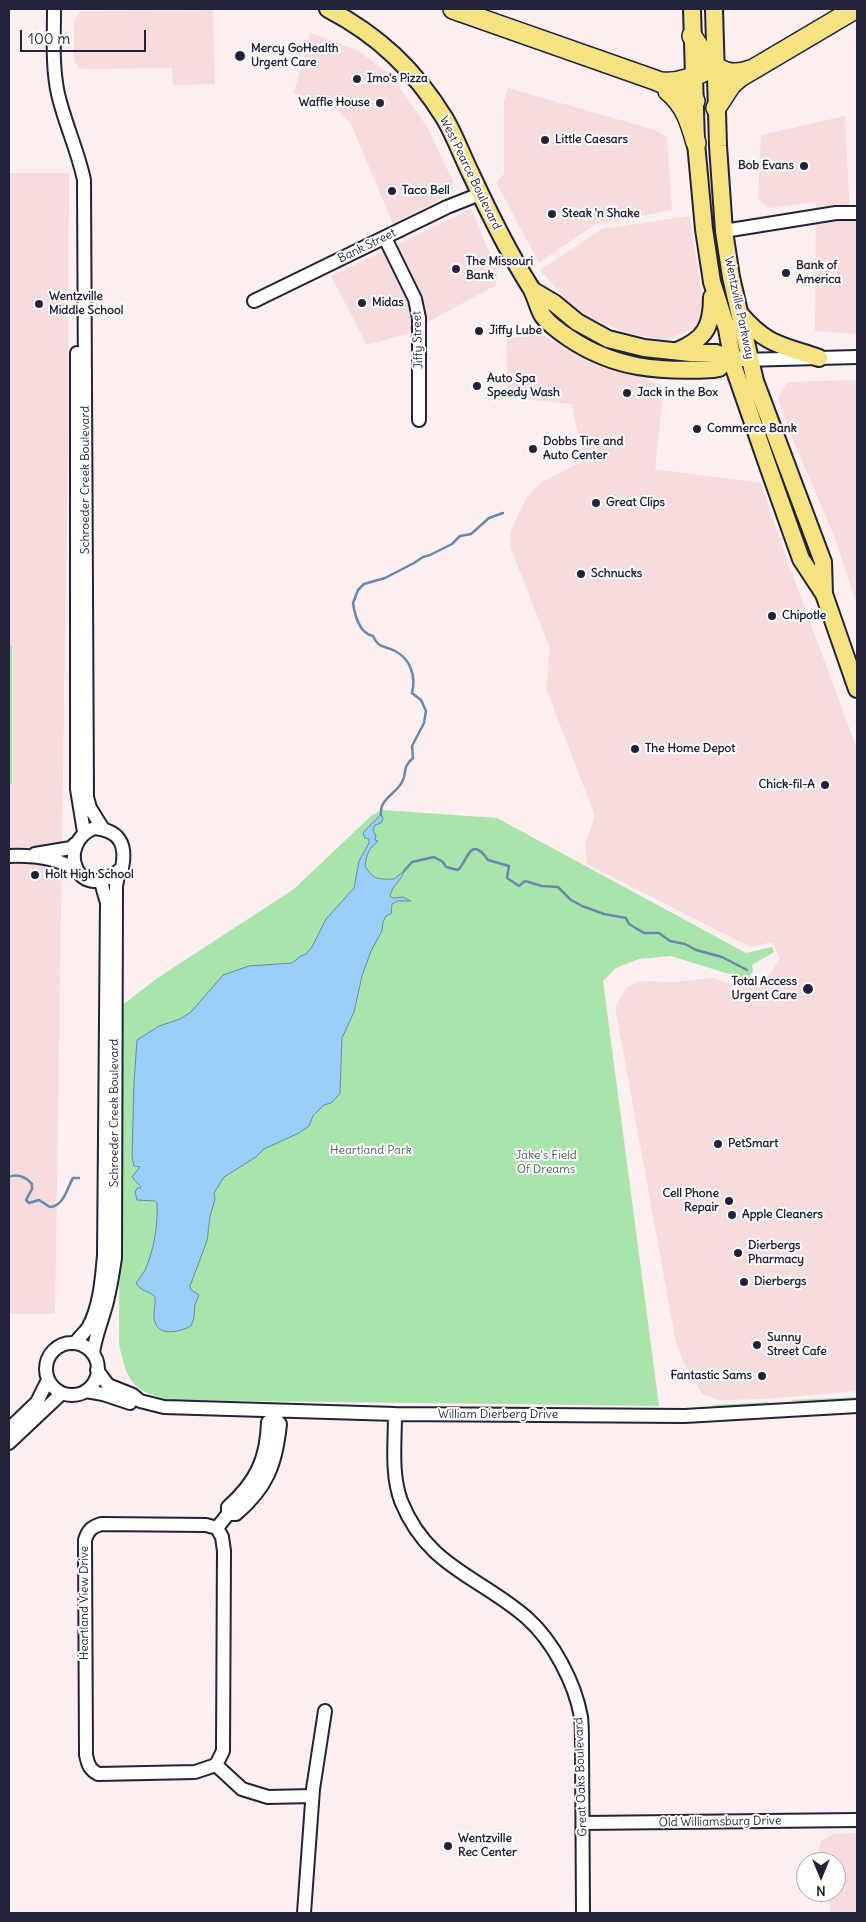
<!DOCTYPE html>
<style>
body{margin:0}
#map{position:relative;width:866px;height:1922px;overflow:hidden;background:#fbefef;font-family:Delius,sans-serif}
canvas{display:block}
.frame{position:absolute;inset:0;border:10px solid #22223b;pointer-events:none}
.north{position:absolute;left:796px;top:1852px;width:50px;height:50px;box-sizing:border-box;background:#fff;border:1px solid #a7a7b1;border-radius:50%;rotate:180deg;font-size:14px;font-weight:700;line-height:20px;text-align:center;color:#22223b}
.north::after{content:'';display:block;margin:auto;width:18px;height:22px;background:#22223b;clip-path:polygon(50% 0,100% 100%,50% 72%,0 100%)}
.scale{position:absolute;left:20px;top:30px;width:126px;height:22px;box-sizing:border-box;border:2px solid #22223b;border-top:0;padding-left:6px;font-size:15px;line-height:18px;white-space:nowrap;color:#22223b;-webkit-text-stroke:4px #fff;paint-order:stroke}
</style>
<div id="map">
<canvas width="866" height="1922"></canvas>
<div class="frame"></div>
<div class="north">N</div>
<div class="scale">100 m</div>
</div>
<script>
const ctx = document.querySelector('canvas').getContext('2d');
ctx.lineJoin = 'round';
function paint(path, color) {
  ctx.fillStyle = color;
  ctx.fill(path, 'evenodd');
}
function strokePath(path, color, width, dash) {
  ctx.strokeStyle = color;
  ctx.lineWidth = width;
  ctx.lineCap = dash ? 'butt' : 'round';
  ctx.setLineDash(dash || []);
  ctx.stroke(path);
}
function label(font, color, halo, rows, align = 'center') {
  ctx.font = font + ' Delius,sans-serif';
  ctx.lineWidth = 4;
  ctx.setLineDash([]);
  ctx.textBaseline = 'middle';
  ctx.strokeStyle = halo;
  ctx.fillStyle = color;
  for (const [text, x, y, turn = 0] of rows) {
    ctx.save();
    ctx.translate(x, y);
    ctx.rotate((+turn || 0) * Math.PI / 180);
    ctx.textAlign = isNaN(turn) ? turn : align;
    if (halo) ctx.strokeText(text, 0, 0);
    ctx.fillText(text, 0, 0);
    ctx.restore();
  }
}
paint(new Path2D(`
 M213,10l2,74 -42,1 -1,-17 -92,1 -6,-8v-39l6,-11z
 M310,33l47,17 34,25 38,55 24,52 -1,11 -59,31 -42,-100 -15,-15 -42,-16z
 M508,88l147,42 12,7 5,73 -78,15 -55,38 -43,-81 8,-8v-73z
 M845,116l5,104h7v114l-42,-3 1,-129 -47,6 -11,-9 3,-64z
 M9,173h60l-1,263 -13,878h-46z
 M471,209l26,62 -1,14 -90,49 -39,11 -36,-69z
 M689,216l16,94 -6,16 -33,14 -39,-7 -49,-20 -38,-43 62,-41z
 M542,335l24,13 95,37 1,17 -7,67 106,14 25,74 71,192v642l-92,8 -47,1 -16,-6 -20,-35 -6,-16 -61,-336 11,-19 13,-7 36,1 37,-4 19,6 25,-2 14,-8 10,-16 -8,-16 -22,5 -163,-83 -2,-20 10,-28 -49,-128 4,-40 -39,-99 -1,-17 17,-35 12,-13 44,-23 -11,-57 -66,-7 1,-59z
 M857,380v226l-22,-68 -45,-105 -12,-36 10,-15z
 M857,1833v80h-27v-21h6v-30h-17l-1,-5 3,-16 12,-7z`), '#f6dcdc');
paint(new Path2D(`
 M9,646h3v138h-3z
 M383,810l114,8 249,135 26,-6 2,5 -22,13 1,6 -4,6 -4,2 -74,-23 -32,3 -23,9 -13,13 56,425 -488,-6c-39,-8 -44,-19 -52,-56l1,-337 36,-28 138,-90 78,-74z
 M857,1397v3l-57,2 -8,-2z
 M770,1402l-7,4h-51l2,-1z`), '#a9e5ab');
const water = new Path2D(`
 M381,814l2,5 -2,4 -6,2 -2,5 3,6 -1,4 3,1c-10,9 -11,12 -13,25 9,15 14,13 29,13l10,-8c-2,10 -12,14 -14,25l3,2 10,-1 8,4h-13l-6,3 -1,10 -5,2 -3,6 -1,9 -11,20 -9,25 -8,36 -12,26 -2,56 -9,9 -7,2 -11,11 -4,10 -10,7 -35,16 -8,8 -32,20 -10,16 1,6 -5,18 -3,24 -17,45 1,4 8,5 -4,9 -1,14 -3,8c-13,7 -35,11 -37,-8 -1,-7 2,-13 1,-21 -5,-6 -14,-5 -19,-14 3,-4 6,-8 9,-13 9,-20 13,-45 12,-67l-2,-2 -18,-1 -2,-8 3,-5 2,2 1,-2 -9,-10 8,-10 -6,-1 -2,-9 2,-75 3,-42 22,-14 21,-7 11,-7 32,-37 26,-9 43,-3 9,-7 5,-2 6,-7 14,-28 28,-31 5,-27 10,-18v-4l-4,-1 -2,-5c6,-8 13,-12 18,-19z`);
paint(water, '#98cef7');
strokePath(water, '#6989ac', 1);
strokePath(new Path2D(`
 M381,815c-2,-16 15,-21 21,-33 6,-11 -1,-13 11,-24l-1,-12 12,-23 2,-12 -5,-11 -9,-7c4,-16 -1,-34 -17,-42 -11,-6 -15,-1 -22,-15 -14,-3 -18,-20 -20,-33l5,-13 6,-6 21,-6 29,-15 9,-6 7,-2 22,-11 8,-8 11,-2 18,-16 14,-5
 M404,871l8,-9 22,-5 9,5 3,5 12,3c9,-7 12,-37 30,-10l21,6 -2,12 12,8 6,-5 17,5 16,1 13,13 11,6 22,8 22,4 3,6 15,9h15l11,8 15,3 11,6 26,7 25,13
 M9,1177c8,-4 17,0 23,7v5l-6,11 3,3 10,-3 11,7c14,-1 17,-19 23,-29h6`), '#6989ac', 2.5);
const minor = new Path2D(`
 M54,9c0,28 -2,58 4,85 7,30 20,57 26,86l3,617 3,11 13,21
 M724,231l112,-18h21
 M385,238l30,61 4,19v102
 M254,301l193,-94 33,-13
 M77,353v436l7,43
 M742,360l115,-3
 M94,828c25,2 33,16 28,40 -43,40 -68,-23 -28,-40z
 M35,854l36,-6 4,-4
 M9,856c23,-1 48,2 68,14
 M75,1343c4,-5 9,-10 13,-15 12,-21 14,-50 16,-73l3,-352 -6,-21
 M46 1369a26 26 0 1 1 52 0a26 26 0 1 1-52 0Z
 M93,1353c2,-15 7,-27 11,-41 6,-18 8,-36 11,-54l1,-372 3,-15
 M97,1370l11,15 25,10 7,6 24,6 231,7 290,2 172,-10
 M86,1391l17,3 27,9
 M395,1414c0,29 -4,60 6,87 27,67 78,75 126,117 26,23 48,65 54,99 1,9 1,18 1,27l1,169
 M9,1429l28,-27 11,-22
 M9,1443l52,-49
 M228,1514h8c31,-26 40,-50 44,-90l-6,-7v-6
 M101,1524l105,1 11,3 5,9 2,14 -1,200 -7,14 -21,7 -97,2c-9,-5 -10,-10 -12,-19l-1,-215c3,-10 7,-13 16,-16z
 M217,1528l11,-14v-7c28,-25 39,-48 40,-85l6,-5
 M216,1765l26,24 26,8 44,-1
 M583,1823l274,-3
 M304,1913l9,-124 12,-78`);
const major = new Path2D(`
 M328,9c50,26 87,61 117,110 10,17 17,37 26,55 18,39 37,78 60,114 5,9 7,20 12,28 6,8 17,16 26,22 46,31 91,34 145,31l5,-1 9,-9
 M692,9l4,134 8,86 8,53 15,47 7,39 34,98 33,93 23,35 33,95
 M714,9l4,137 6,85 7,46 24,104 68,181 1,32
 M532,290l22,13 23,19 31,17 36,9 47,5h25l12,6h9
 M740,314c27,32 42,31 79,44
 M677,351c28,-12 35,-24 35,-54`);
const highway = new Path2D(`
 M453,9l202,71 33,14 7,7
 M692,36c14,22 28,46 58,34
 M662,82c20,2 35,-7 53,-16
 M668,91c17,14 22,31 28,52
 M716,108l15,-23 9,-8 115,-68`);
strokePath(minor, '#22223b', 16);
strokePath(major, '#22223b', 20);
strokePath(highway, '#22223b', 22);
strokePath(minor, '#fff', 12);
strokePath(major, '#f5e382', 16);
strokePath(highway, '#f5e382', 19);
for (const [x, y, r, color] of [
 [240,56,6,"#22223b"],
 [357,79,5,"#22223b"],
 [380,103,5,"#22223b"],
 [545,140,5,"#22223b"],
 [804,166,5,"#22223b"],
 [392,191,5,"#22223b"],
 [552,214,5,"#22223b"],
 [456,269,5,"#22223b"],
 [786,273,5,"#22223b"],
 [362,303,5,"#22223b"],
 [39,304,5,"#22223b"],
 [479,331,5,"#22223b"],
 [477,386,5,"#22223b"],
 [627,393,5,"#22223b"],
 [697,429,5,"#22223b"],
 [533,449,5,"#22223b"],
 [596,503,5,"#22223b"],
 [581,574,5,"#22223b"],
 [772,616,5,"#22223b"],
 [635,749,5,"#22223b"],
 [825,785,5,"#22223b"],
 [35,875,5,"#22223b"],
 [808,989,6,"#22223b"],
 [718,1144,5,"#22223b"],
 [729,1201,5,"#22223b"],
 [732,1215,5,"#22223b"],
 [738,1253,5,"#22223b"],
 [744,1282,5,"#22223b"],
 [757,1345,5,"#22223b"],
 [762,1376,5,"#22223b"],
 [448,1846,5,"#22223b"]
]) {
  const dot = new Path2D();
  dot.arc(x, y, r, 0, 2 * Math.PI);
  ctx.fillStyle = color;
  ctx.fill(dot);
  strokePath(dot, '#fff', 2);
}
label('bold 12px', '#22223b', '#fff', [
 ["Mercy GoHealth",251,49],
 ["Urgent Care",251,63],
 ["Imo's Pizza",367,79],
 ["Waffle House",370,103,"right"],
 ["Little Caesars",555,140],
 ["Bob Evans",794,166,"right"],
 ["Taco Bell",402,191],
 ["Steak 'n Shake",562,214],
 ["The Missouri",466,262],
 ["Bank",466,276],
 ["Bank of",796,266],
 ["America",796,280],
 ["Wentzville",49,297],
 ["Middle School",49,311],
 ["Midas",372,303],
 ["Jiffy Lube",489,331],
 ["Auto Spa",487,379],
 ["Speedy Wash",487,393],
 ["Jack in the Box",637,393],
 ["Commerce Bank",707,429],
 ["Dobbs Tire and",543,442],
 ["Auto Center",543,456],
 ["Great Clips",606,503],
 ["Schnucks",591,574],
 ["Chipotle",782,616],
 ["The Home Depot",645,749],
 ["Chick-fil-A",815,785,"right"],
 ["Holt High School",45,875],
 ["Total Access",797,982,"right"],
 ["Urgent Care",797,996,"right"],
 ["PetSmart",728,1144],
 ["Cell Phone",719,1194,"right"],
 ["Repair",719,1208,"right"],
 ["Apple Cleaners",742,1215],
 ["Dierbergs",748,1246],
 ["Pharmacy",748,1260],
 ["Dierbergs",754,1282],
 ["Sunny",767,1338],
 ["Street Cafe",767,1352],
 ["Fantastic Sams",752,1376,"right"],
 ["Wentzville",458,1839],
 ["Rec Center",458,1853]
], 'left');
label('12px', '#22223b', '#fff', [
 ["West Pearce Boulevard",470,173,64],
 ["Bank Street",367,246,-26],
 ["Wentzville Parkway",739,308,78],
 ["Jiffy Street",418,340,-92],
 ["Schroeder Creek Boulevard",86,480,-90],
 ["Schroeder Creek Boulevard",115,1113,-90],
 ["William Dierberg Drive",498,1415],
 ["Heartland View Drive",85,1603,-90],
 ["Great Oaks Boulevard",581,1777,-92],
 ["Old Williamsburg Drive",720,1822,-1]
]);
label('12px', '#4a5c5d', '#fff', [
 ["Heartland Park",371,1151],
 ["Jake's Field",546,1156],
 ["Of Dreams",546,1170]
]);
</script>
